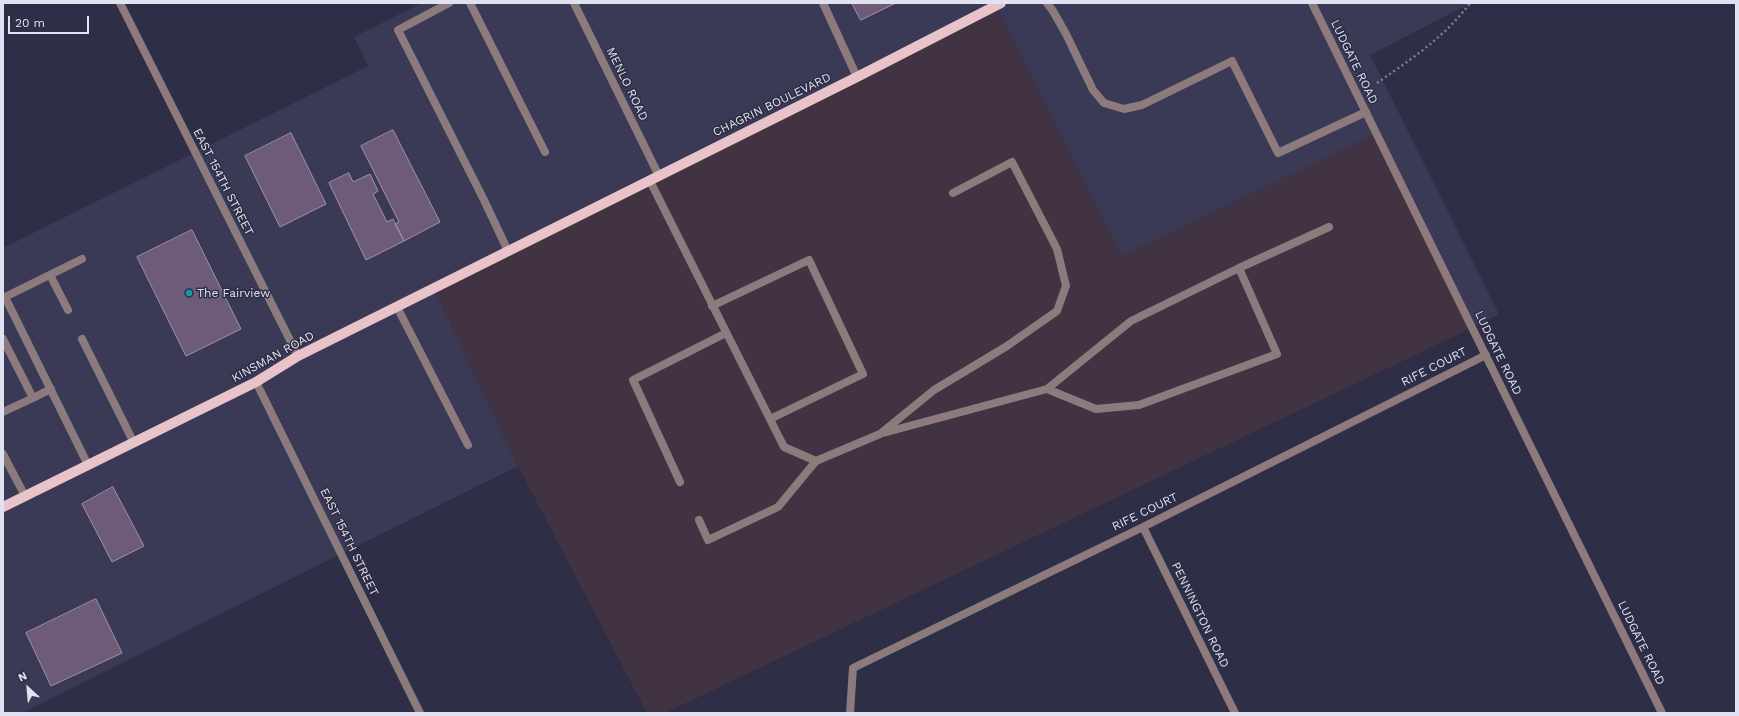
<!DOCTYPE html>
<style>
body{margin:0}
#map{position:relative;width:1739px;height:716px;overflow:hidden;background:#2e2e46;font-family:"Work Sans",sans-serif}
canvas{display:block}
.frame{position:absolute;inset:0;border:4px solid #e1e2f1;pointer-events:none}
.north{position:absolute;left:8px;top:668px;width:40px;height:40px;-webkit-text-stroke:3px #2e2e46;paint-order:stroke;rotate:334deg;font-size:11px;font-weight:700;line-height:16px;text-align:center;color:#e1e2f1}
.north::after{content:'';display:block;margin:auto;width:14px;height:18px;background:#e1e2f1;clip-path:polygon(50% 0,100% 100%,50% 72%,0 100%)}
.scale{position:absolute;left:8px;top:16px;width:81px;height:18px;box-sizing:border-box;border:2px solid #e1e2f1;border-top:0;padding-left:5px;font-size:12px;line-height:14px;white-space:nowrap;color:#e1e2f1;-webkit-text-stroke:3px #2e2e46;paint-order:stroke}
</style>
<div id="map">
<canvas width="1739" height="716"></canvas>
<div class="frame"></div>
<div class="north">N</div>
<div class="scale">20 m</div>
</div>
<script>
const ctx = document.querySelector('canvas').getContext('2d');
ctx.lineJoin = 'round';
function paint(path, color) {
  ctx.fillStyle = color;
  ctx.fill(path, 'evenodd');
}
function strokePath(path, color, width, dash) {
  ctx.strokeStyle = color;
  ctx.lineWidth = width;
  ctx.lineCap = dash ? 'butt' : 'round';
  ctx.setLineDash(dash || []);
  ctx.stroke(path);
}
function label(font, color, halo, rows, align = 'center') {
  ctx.font = font + ' "Work Sans",sans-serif';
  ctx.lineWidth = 3;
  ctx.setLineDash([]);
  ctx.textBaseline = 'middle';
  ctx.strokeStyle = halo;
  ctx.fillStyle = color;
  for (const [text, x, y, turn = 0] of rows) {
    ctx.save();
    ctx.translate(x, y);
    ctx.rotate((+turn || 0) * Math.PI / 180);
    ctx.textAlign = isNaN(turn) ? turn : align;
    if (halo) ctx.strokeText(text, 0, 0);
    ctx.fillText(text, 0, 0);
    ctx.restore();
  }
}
paint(new Path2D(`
 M422,3h1049l-101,52 129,259 -27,14 -96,-194 -254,122 -126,-250 -562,283 84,177 -496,247h-19v-465l365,-182 -14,-29z`), '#3a3956');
paint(new Path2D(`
 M996,6l126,250 254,-122 96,194 -807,385h-18l-129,-247 -84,-177z`), '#413341');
const building = new Path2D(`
 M852,3h44l-35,17z
 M393,130l47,92 -36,19 -9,-17 4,-2 -38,-76z
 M291,133l35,71 -46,23 -35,-71z
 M349,173l4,9 17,-8 8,17 -5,3 14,28 6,-3 11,22 -38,19 -37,-77z
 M192,230l49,99 -55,27 -49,-99z
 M113,487l31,59 -32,16 -30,-58z
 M96,599l26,54 -71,33 -25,-53z`);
paint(building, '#6e5b78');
strokePath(building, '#a090aa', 1);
strokePath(new Path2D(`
 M1377,83c33,-23 69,-47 93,-80`), '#7f7f93', 2.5, [2, 3]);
strokePath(new Path2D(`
 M449,3l-51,27 86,170 24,51
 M470,3l75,149
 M823,3l34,74
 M1047,3l6,8 13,23 27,56 11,13 20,6 18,-4 90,-44 46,92 88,-41
 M650,181l134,266 32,14 64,-27 54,-44 73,-44 50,-35 9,-25 -9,-37 -45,-87 -59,31
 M82,259l-77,38 83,168
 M1239,268l90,-41
 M50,275l18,35
 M712,306l97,-46 54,114 -93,45
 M397,307l71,138
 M3,339l30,59 -30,14
 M82,339l52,104
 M33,398l18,-9
 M883,433l164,-44 49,20 43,-4 138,-51 -38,-86 -108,53 -84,68
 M3,454l22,42
 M680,482l-47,-102 93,-47
 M699,520l9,20 70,-33 38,-46`), '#8c7a7d', 8);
strokePath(new Path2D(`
 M120,3l178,353
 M574,3l85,173
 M1312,3l350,710
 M256,382l164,331
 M1143,527l92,186
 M850,713l3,-45 290,-141 343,-172`), '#8c7a7d', 8);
strokePath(new Path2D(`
 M3,507l253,-125 42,-26 559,-279 144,-74`), '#e8c3c9', 10);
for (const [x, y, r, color] of [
 [189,293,4,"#0f9aa8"]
]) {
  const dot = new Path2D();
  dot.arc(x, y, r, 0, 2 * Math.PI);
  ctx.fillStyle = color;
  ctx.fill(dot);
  strokePath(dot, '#2e2e46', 1.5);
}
label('12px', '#e1e2f1', '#2e2e46', [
 ["LUDGATE ROAD",1354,62,64],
 ["MENLO ROAD",627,84,64],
 ["CHAGRIN BOULEVARD",772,105,-26],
 ["EAST 154TH STREET",223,182,63],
 ["LUDGATE ROAD",1498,353,64],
 ["KINSMAN ROAD",273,357,-29],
 ["RIFE COURT",1434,367,-27],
 ["RIFE COURT",1145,512,-26],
 ["EAST 154TH STREET",349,542,64],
 ["PENNINGTON ROAD",1200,615,64],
 ["LUDGATE ROAD",1641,643,64]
]);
label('12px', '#e1e2f1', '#2e2e46', [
 ["The Fairview",197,293]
], 'left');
</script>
